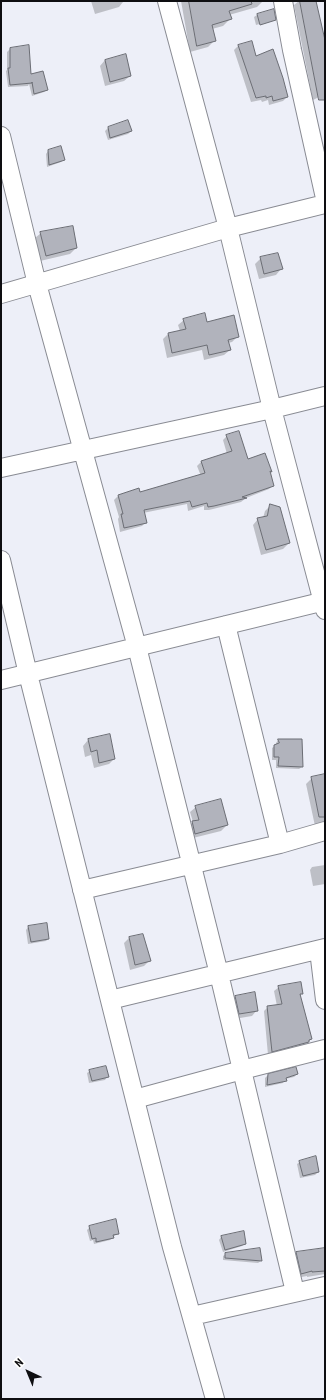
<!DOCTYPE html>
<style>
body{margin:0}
#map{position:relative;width:326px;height:1400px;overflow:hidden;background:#edeff8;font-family:"Roboto Condensed",sans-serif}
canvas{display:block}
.frame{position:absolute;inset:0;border:2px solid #0e0e11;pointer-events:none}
.north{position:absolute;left:8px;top:1352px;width:40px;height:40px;-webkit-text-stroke:3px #fff;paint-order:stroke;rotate:316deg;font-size:11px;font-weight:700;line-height:16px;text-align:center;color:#0e0e11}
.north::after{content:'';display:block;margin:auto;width:14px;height:18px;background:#0e0e11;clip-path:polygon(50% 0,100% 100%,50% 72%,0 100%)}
</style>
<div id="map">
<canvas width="326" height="1400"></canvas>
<div class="frame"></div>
<div class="north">N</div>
</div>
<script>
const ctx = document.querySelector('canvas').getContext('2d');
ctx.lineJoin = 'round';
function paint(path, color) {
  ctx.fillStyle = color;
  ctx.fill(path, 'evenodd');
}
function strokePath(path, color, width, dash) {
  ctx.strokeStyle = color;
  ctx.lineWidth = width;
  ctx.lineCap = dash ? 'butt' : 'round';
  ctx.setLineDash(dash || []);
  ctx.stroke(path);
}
paint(new Path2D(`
 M91,1h32v1l-4,5 -24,7z
 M181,1h82l-6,6 -28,8 1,4 -7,7 -11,3 3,11 -7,7 -18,5z
 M299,1h16l10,47v46l-12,6 -19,-95z
 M273,10l2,10 -2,1v-1l-17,5 -2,-8 3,-2z
 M251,42l4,15 32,40 -4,4 -14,4 -1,-5 -6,2 -1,-2 -10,2 -17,-52 4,-4z
 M10,49l20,26 17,15 -3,2 -12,4 -3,-12 -1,2 -20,1 -2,-16 1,-1v-18z
 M125,55l5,21 -6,5 -19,5 -5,-20 5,-6z
 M127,122l4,9 -3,3 -20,6 -3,-9 3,-3z
 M48,151l16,8 -3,3 -14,5 -1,-13z
 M41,233l35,15 -6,6 -30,7 -5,-23z
 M261,258l20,11 -5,6 -17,4 -4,-15z
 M184,320l22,3 31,14 -5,5 -4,1 2,7 -6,5 -20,5 -2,-10 -35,8 -4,-19 5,-5 12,-3 -2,-6z
 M227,436l21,24 17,-5 6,17h-1l3,13 -4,4 -23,9 -5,4 -32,8h-5v-4l-16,5 -1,-7 -44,9 3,9 -4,4 -22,6 -2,-13 1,-2 -5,-17 4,-4 21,-6v3l62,-17 -4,-10 4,-4 26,-8 -4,-14z
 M270,506l19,37 -6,6 -22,6 -8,-30 5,-6 5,-1 2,-7z
 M88,740l26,19 -5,5 -15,4 -3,-13 -6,2 -2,-11z
 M278,740l24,27 -3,2 -23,-1v-8h-4v-12l4,-3v-2z
 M325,775v53l-10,-2 -9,-42 6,-6z
 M196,807l31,18 -6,6 -32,8 -2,-11 6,-6 -3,-10z
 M325,865v19l-12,2 -3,-16 2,-3z
 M28,927l20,12 -2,2 -18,3 -2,-14z
 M142,935l7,26 -5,5 -14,4 -6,-27 5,-5z
 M279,987l23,6 -2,3 11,43 -7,7 -36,9 -4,-44 4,-4 9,-1 -3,-15z
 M236,997l21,13 -5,6 -18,3 -4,-16z
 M90,1071l17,6 -2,3 -16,3 -2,-10z
 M297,1074l-3,3 -9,2 -2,4 -18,4v-9l3,-3z
 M300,1162l18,10 -3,3 -15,3 -3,-14z
 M90,1227l28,6 -5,4 -3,3 -16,4 -1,-4 -3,1 -3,-11z
 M221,1237l24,6 -3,3 -19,6 -4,-12z
 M325,1249v25l-18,3v-1l-11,2 -5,-20 6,-5z
 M226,1254l35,7 -3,2 -35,-3v-4z`), '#0003');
const building = new Path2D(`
 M189,1h62l1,3 -23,7 3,8 -20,6 4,16 -19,5z
 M300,1h16l9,39v60h-6z
 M274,9l2,11 -16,5 -3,-11z
 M252,41l4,15 17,-7 10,29 5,19 -15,4 -1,-5 -6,2v-2l-10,2 -18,-53z
 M29,45l2,29 12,-3 5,19 -14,4 -2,-12v1l-22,2 -2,-17h2v-20z
 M126,54l5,22 -21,6 -5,-22z
 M128,120l4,11 -22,7 -2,-11z
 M61,146l4,14 -16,5 -1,-15z
 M73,226l4,22 -31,8 -6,-24z
 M278,253l5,16 -19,5 -4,-17z
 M205,313l2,9 27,-7 5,22 -11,3 3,10 -22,5 -2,-10 -35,8 -4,-20 18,-4 -3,-10z
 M239,431l9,28 17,-6 7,19 -2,-1 4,15 -32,11 5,1 -33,8 -6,1 -1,-4 -15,4 -2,-6 -46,9 3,13 -23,5 -3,-14h2l-5,-19 21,-7 1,4 65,-19 -4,-12 31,-10 -6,-16z
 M270,504l10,3 10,36 -24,7 -9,-32 10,-2z
 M110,734l5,25 -16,4 -2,-13 -6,2 -3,-13z
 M278,739h24l1,28 -25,-1 1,-9h-5v-12l5,-2z
 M325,774v43h-6l-8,-40z
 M221,799l7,26 -33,9 -3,-13 7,-1 -4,-14z
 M47,923l2,16 -18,3 -3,-16z
 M143,934l8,27 -16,4 -6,-28z
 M301,982l2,12h-3l12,45 -3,1v2l-37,10 -5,-46 15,-2 -4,-18z
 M255,992l3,19 -19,3 -4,-18z
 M106,1066l3,11 -17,4 -3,-11z
 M296,1067l2,7 -12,4 1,3 -20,4 1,-11z
 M316,1156l3,16 -16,4 -4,-15z
 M116,1219l3,15 -6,1 1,3 -18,4v-4l-4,1 -3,-13z
 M244,1231l2,13 -21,6 -4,-14z
 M260,1248l2,13 -37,-3v-5z
 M325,1248v23l-13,1v-1l-11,3 -5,-22z`);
paint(building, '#b1b3bc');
strokePath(building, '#6b6d74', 1);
const minor = new Path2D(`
 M167,1l61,227 44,181 53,201
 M283,1l9,49 33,148
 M1,136l36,148 100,363 82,327 76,318
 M1,294l227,-66 97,-24
 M1,468l271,-59 53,-13
 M1,560l27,114 144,573 43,152
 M226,625l54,219
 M1,680l324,-79
 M82,890l198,-46 45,-13
 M319,950l6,50
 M110,1000l215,-52
 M135,1099l107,-29 83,-21
 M192,1316l133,-30`);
strokePath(minor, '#898b93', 20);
strokePath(minor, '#fff', 18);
</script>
